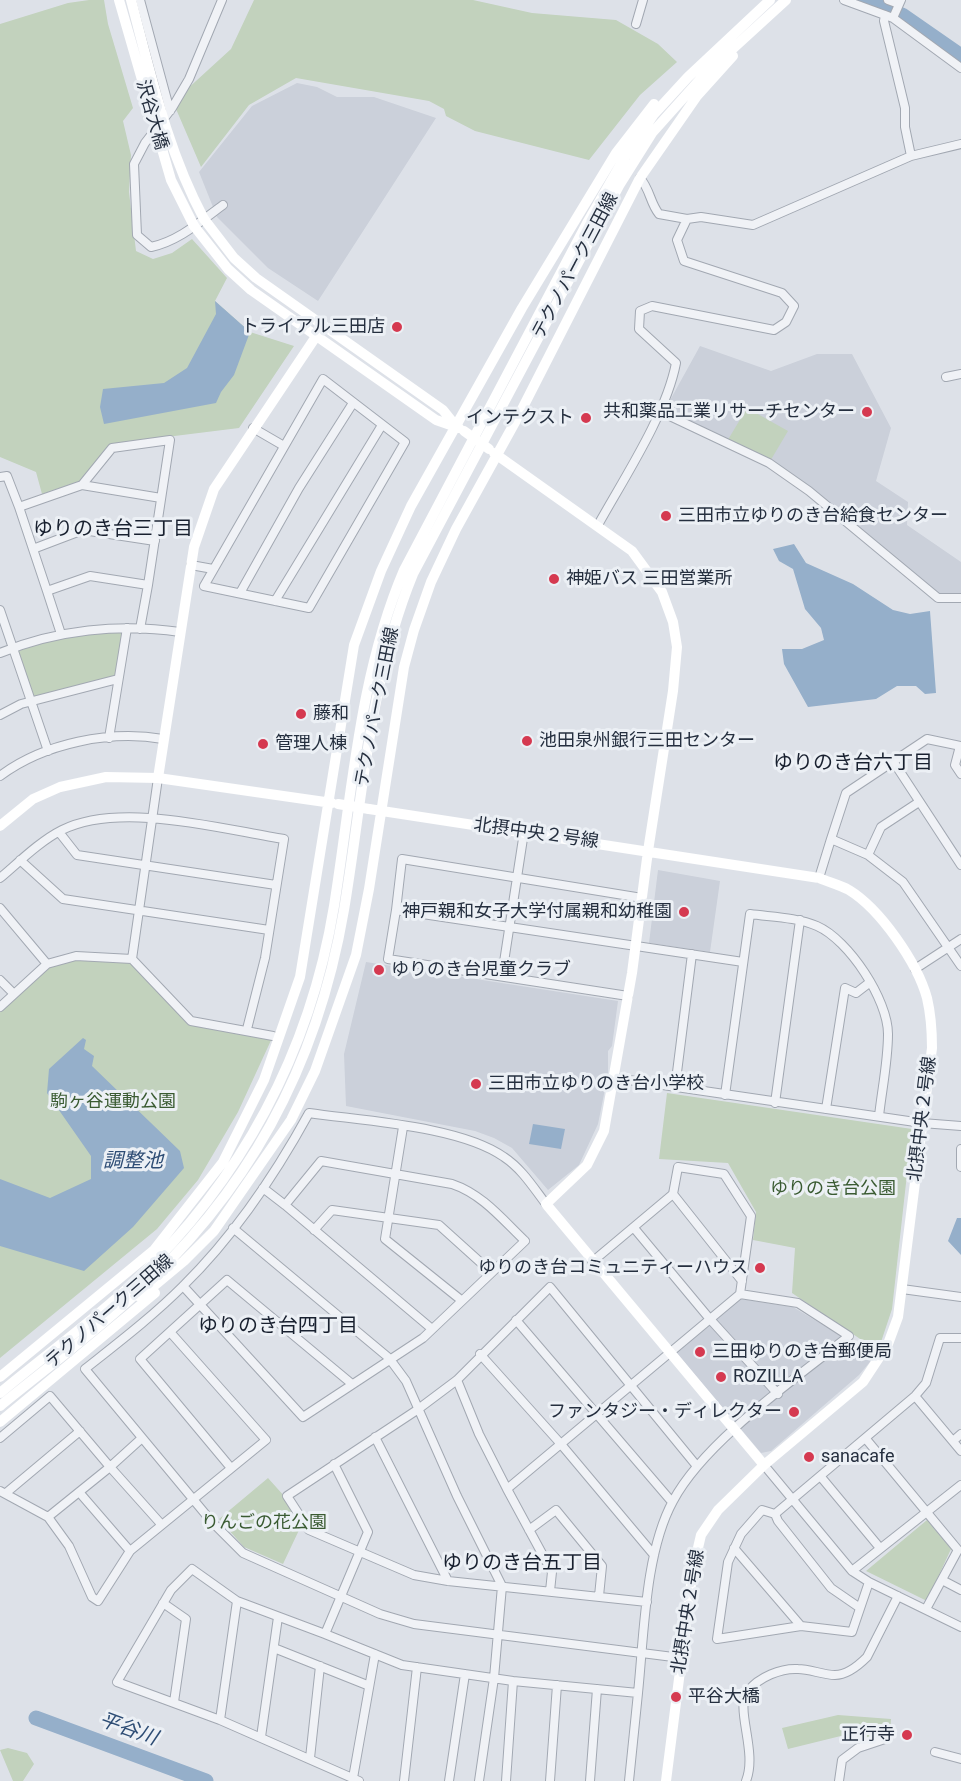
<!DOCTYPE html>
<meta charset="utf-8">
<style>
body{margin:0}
canvas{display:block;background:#dde1e8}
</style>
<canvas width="961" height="1781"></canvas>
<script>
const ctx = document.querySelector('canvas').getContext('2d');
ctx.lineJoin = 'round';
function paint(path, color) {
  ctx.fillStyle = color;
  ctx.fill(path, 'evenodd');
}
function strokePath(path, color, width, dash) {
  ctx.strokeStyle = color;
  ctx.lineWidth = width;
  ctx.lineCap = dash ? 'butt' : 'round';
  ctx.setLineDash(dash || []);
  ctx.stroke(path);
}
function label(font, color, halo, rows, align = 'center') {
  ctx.font = font + ' Roboto,"Noto Sans JP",sans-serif';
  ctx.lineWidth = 6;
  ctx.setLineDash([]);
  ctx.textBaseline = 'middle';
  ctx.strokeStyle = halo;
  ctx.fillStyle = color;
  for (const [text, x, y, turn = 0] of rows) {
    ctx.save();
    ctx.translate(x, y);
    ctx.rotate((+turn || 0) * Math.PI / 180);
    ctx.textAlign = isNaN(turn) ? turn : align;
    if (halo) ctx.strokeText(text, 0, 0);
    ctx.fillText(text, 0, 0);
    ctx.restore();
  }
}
paint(new Path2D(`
 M297,83l20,4 20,10h37l62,21 -118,183 -50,-33 -51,-51 -18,-45 53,-66z
 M700,346l71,25 46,-17h35l39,74 -15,53 32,21 -1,23 54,37v36h-23l-169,-135 -106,-50z
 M658,870l62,11 -10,71 -61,-9z
 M366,962l252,39 -6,45 -4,5v23l-10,50 -19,41 -31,25 -36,-42 -18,-10 -19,-7 -129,-25 -2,-52z
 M741,1299l52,8 82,49 -16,19 -88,76 -10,2 -86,-102z`), '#cbd0da');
paint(new Path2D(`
 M89,0h15l4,24 25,84 -10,13 8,34 -2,37 7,59 17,8 19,-6 20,-14 35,39 -12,23 35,31 44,14 -55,82 -129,16 -30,37 -38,13 -6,-22 -36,-15v-433l68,-21z
 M254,0h219l59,13 84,7 42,24 19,18 -37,33 -51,65 -114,-29 -29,-15 -2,-7 -15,-8 -133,-23 -47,27 -48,62 -28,-65 58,-53z
 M747,408l41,23 -19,32 -43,-20z
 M127,628l-9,51 -87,22 -19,-53 49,-14z
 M76,956l56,3 59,62 82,15 -35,76 -40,68 -41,49 -157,129v-351l47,-43z
 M667,1093l245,36 -20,180 -14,42 -86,-58 3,-45 -42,-8 3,-28 -28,-49 -69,-4z
 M268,1478l17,19 15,31 -17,36 -39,-17 -25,-28z
 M927,1520l24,29 -24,52 -61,-30z
 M838,1715l53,4 -1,16 -5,4 -27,9 -3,-3 4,-10 -2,-3 -69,17 -6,-21z
 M8,1748l19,5 7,11 -11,17h-10l-13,-31z`), '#c2d2bd');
paint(new Path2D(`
 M215,301l35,31 -16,43 -13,17 -5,11 -112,21 -4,-17 3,-18 61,-6 23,-15 29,-54z
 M794,544l12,19 47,21 40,26 17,4 20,-3 6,82 -11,1 -9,-8h-19l-21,13 -68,8 -24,-43 -2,-15h20l22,-9 -3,-12 -16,-19 -12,-40 -14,-8 -6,-12z
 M83,1038l3,2 -2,9 10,7 -2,10 88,85 4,17 -51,59 -49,44 -84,-25v-67l50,19 41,-19v-23l-44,-63 2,-24z
 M533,1124l32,5 -4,20 -32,-5z
 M957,1218h4v37l-13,-14z`), '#95afca');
strokePath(new Path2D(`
 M861,0l41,15 59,41
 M36,1718l170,63`), '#95afca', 15);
const street = new Path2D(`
 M140,0l30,111
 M222,0l-33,79 -17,29 -27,35 -11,21 3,71 14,12c28,-6 50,-26 72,-42
 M844,0l49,18 68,50
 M888,0l11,4
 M885,15l-1,6 21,87v19l6,29
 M893,18l8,-18
 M636,24l7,-24
 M640,178c10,11 10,25 19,36l28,5
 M946,377l15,-3
 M323,379l82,63 -96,166 -105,-22z
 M659,411l110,52 40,28 129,107h23
 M253,428l31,18
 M0,477l7,-1 12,31 63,-22 30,-37 58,-8 -22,145 -58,-9 -43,15 14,43
 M82,485l79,13
 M19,507l28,84
 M598,525c26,-47 68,-110 78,-162l-37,-34 1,-18 12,-5 122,24 12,-8 8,-16 -12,-13 -98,-32 -7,-21 10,-21 14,-2 52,8 158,-69 50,-12
 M33,549l50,-19 72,11
 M191,565l22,4
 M240,593l59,-105 54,-85
 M275,601l107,-176
 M0,610l48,141
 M140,629l8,-44
 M0,653c56,-23 120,-30 180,-21
 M0,715l21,-11 97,-25
 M109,738l18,-110
 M960,746l-5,19 6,9
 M893,761l68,104
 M0,776c44,-33 110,-46 163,-37
 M59,832l18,23 199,30
 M831,839l15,-46 81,-54 34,7
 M868,855l13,-28 38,-25
 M20,860l43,39 206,31
 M0,878c19,-16 40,-37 62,-48 58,-29 159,-1 222,9l-19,119 -18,71
 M819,878l12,-39 37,16 35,27 58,84
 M642,898l-240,-39 -6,51 347,52
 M0,908l47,56
 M396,910l-8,49 240,37
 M132,959l26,-181
 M915,969l46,-30
 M502,975l22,-143
 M0,980l14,14
 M0,1007l47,-43 29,-8 56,3 59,62 82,15
 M615,1078l307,45 39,3
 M675,1088l17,-134
 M725,1095l25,-181c22,3 46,3 67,12 32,14 71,74 71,108 0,27 -6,55 -9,82
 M775,1103l25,-183
 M826,1109l19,-121 11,5 13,-10
 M403,1127l-18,112 76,61
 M961,1149v18
 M673,1194l69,87
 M546,1204c-13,-17 -24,-35 -42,-47 -44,-31 -140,-36 -195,-44 -34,62 -75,123 -126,173 -30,30 -64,56 -98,83l127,153 31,31 137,61 34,10 267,34
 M285,1205l147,124
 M233,1228l156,130 17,23 51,115 45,90 -8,92 -15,103
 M634,1228l75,90 69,76
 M314,1230l18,-20 107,15 51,46
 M183,1286l120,131 120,-79 102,-97c-23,-22 -43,-47 -73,-57l-131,-23 -36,44 -22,-17
 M902,1289l59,8
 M516,1320l156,182
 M480,1354l80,89 94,112
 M457,1380l22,54 28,55 233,-195 11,-78 -27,-42 -46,-7 -5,27 -81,68
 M915,1396l46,55
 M375,1437l73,144
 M0,1438l50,-42 60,71 32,-29
 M866,1439l92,111 -32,59
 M953,1441l8,-7
 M334,1464l34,68 -43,102 77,31 111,16 125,12c6,-58 7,-141 35,-192 31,-59 122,-122 176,-165l-51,-33 -58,-9
 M764,1465l88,106 17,11 92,45
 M231,1468l-91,-109 87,-79 125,104
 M821,1477l59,71
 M507,1489l45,83 -2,19
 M0,1491l48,26 21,29 23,51 6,4 32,-50 136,-111 -96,-108
 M79,1492l51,59
 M6,1493l74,-62
 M775,1514l3,7 53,67 29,20
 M48,1517l62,-50 51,57
 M529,1530l27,-20 46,56 -3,30
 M734,1548l67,78
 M852,1571l109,-86
 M942,1580l19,10
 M869,1582l-17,50 -51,-6 -84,13 11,-77 13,-28 21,-24 13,4 140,-118 11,-13 14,-45h21
 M647,1602l-199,-21 -34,-6 -105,-45 -22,-34 130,-86 40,-30 93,-93 146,178
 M163,1603l23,16 -12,83
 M325,1634l-88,-33 -45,-32 -21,21 -54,92 103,38 139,61
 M274,1648l93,37
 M220,1720l17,-119
 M261,1737l17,-120
 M935,1752l26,7
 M310,1758l10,-92
 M353,1778l22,-124
 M404,1781l13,-114
 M449,1781l16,-107
 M506,1781l7,-100
 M550,1781l7,-96
 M590,1781l7,-92
 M629,1781l9,-88
 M746,1781c12,-30 -12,-73 2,-90 11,-14 33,-23 50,-22 12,0 25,6 37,6 12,0 24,-10 32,-18l31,-61
 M839,1781l3,-21 16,-12 27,-9`);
strokePath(street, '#a2a8b2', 10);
strokePath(street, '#f0f2f6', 8);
strokePath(new Path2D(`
 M204,219l30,39 22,20 187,132 12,15
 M194,226l34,43 23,21 185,130 23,8
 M494,453l138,98 30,41 11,30 4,25 -4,44 -25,160 -16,122 -28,158 -17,34 -41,39 218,261
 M158,778l36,-231 20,-58 109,-163
 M369,809l450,69c9,4 21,7 30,12 31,19 68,72 78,108 4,17 5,33 5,50l-34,269 -10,27 -25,38 -99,83 -46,45 -17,25 -8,34 -27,212
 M0,826l33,-27 27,-12 46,-10 52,1 174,25
 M138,1296l10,-5 36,-30 30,-30 77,-111 24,-49 41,-116 13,-66 35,-222 10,-37 17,-48 25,-53 63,-114 121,-237 57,-82 36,-40
 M0,1377l154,-127 69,-88 41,-82 36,-103 54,-332 27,-74 30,-65 111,-198 94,-155 38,-49
 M0,1393c44,-37 92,-71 133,-110 108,-102 177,-230 201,-377 18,-112 25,-231 70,-336l183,-347 38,-66 29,-43 34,-37 82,-77
 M0,1406c43,-35 87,-68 128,-105 119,-106 189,-233 216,-391 19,-113 25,-229 69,-336l207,-390 32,-51 52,-58 82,-75
 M0,1422l155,-129`), '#fff', 10);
strokePath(new Path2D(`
 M119,0l52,180 23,46
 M131,0c20,75 36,150 73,219
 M464,431l25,18
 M338,804l31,5`), '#fff', 10);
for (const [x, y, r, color] of [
 [397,327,6,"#d53950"],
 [867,412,6,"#d53950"],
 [586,418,6,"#d53950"],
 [666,516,6,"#d53950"],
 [554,579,6,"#d53950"],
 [301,714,6,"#d53950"],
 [527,741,6,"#d53950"],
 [263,744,6,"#d53950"],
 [684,912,6,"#d53950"],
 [379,970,6,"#d53950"],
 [476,1084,6,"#d53950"],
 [760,1268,6,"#d53950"],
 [700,1352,6,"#d53950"],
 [721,1377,6,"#d53950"],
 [794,1412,6,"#d53950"],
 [809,1457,6,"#d53950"],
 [676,1697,6,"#d53950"],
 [907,1735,6,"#d53950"]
]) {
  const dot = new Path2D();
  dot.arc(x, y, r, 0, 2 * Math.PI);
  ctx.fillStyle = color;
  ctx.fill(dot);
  strokePath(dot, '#ecf0f5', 2);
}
label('18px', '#252f3f', '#ecf0f5', [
 ["沢谷大橋",151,115,74],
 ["テクノパーク三田線",576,266,-62],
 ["テクノパーク三田線",378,707,-79],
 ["北摂中央２号線",536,834,8],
 ["北摂中央２号線",923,1119,-83],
 ["テクノパーク三田線",110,1312,-41],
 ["北摂中央２号線",689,1612,-81]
]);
label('18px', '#252f3f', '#ecf0f5', [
 ["トライアル三田店",385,327,"right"],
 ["共和薬品工業リサーチセンター",855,412,"right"],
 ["インテクスト",574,418,"right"],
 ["三田市立ゆりのき台給食センター",678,516],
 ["神姫バス 三田営業所",566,579],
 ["藤和",313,714],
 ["池田泉州銀行三田センター",539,741],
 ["管理人棟",275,744],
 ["神戸親和女子大学付属親和幼稚園",672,912,"right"],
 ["ゆりのき台児童クラブ",391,970],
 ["三田市立ゆりのき台小学校",488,1084],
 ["ゆりのき台コミュニティーハウス",748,1268,"right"],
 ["三田ゆりのき台郵便局",712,1352],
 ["ROZILLA",733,1377],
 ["ファンタジー・ディレクター",782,1412,"right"],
 ["sanacafe",821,1457],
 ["平谷大橋",688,1697],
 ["正行寺",895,1735,"right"]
], 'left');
label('18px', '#3a5b32', '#ecf0f5', [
 ["駒ヶ谷運動公園",113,1102],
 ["ゆりのき台公園",833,1189],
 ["りんごの花公園",264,1523]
]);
label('20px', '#18202f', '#ecf0f5', [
 ["ゆりのき台三丁目",113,530],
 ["ゆりのき台六丁目",853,764],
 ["ゆりのき台四丁目",278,1327],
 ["ゆりのき台五丁目",522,1564]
]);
label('italic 20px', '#2e4d75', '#ecf0f5', [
 ["調整池",133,1162],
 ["平谷川",128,1730,20]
]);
</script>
